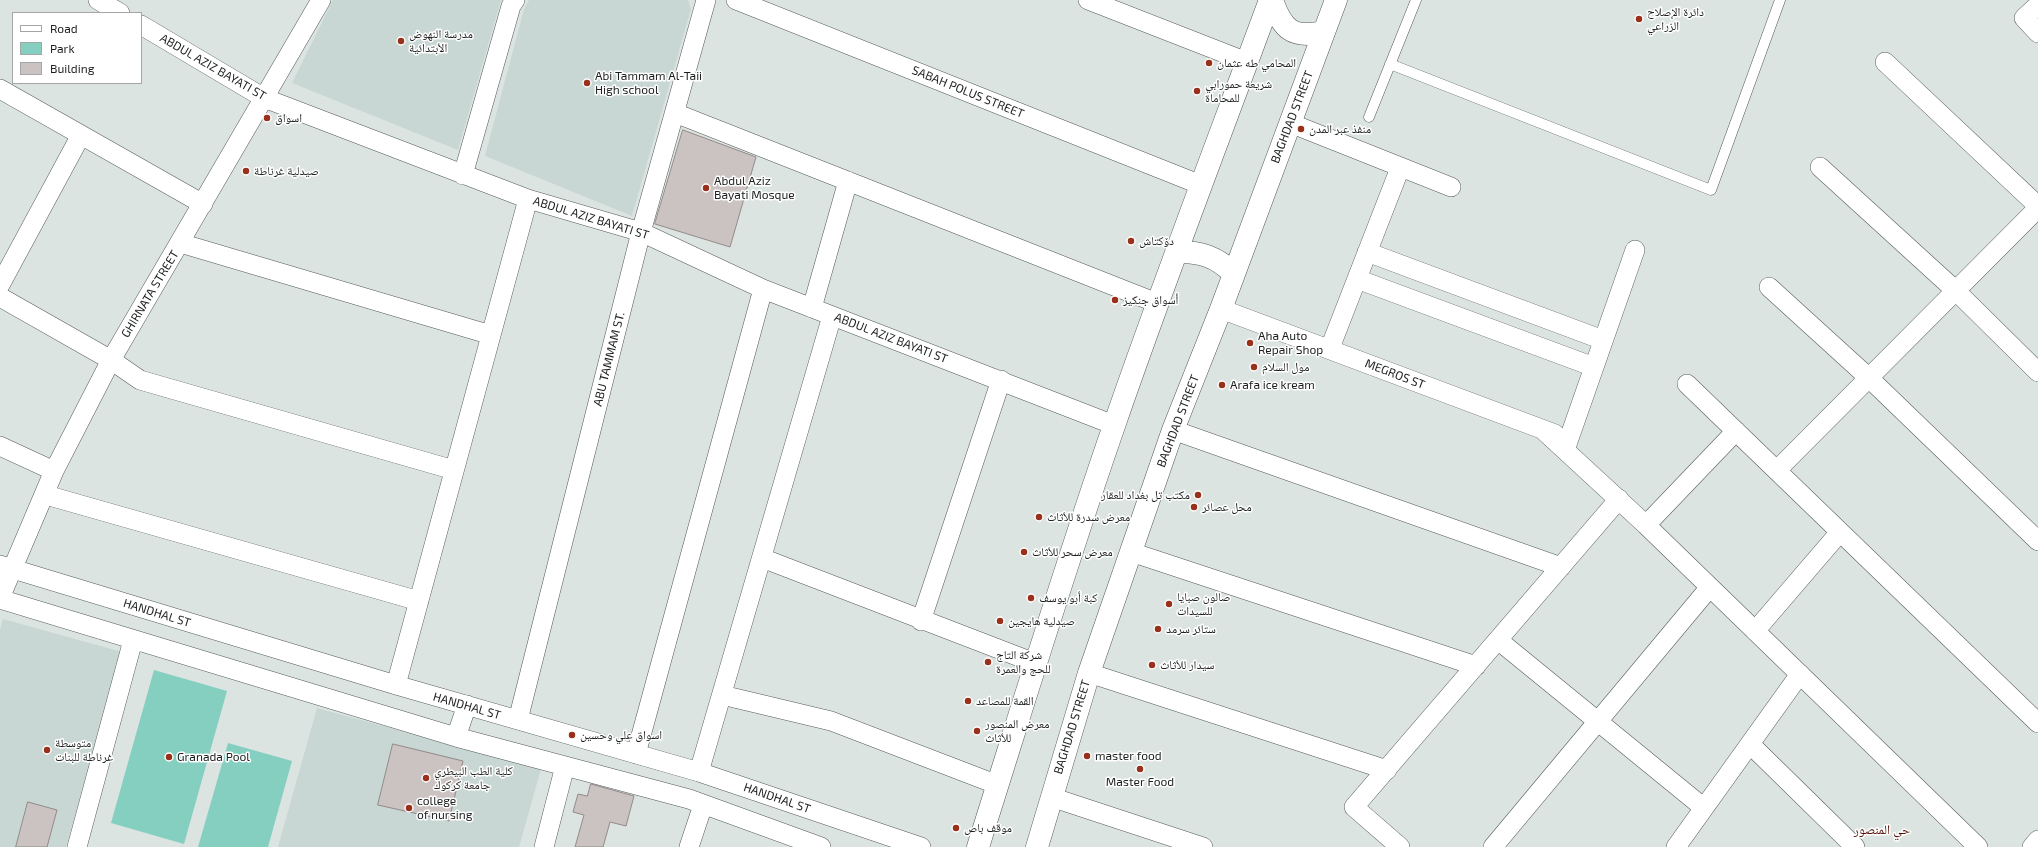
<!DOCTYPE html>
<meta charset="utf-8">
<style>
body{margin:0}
#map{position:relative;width:2038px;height:847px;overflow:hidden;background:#dce4e2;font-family:"Exo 2",sans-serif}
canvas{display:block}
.legend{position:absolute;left:12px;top:12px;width:130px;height:72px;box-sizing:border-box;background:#fff;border:1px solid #a4a5a5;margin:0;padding:5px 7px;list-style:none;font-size:12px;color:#1c1f1e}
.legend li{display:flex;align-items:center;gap:8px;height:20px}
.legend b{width:20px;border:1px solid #a4a5a5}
</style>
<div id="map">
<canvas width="2038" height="847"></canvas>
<ul class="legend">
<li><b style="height:5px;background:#fff"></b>Road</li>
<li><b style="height:11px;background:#85cfc0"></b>Park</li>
<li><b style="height:11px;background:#cac3c1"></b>Building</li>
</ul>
</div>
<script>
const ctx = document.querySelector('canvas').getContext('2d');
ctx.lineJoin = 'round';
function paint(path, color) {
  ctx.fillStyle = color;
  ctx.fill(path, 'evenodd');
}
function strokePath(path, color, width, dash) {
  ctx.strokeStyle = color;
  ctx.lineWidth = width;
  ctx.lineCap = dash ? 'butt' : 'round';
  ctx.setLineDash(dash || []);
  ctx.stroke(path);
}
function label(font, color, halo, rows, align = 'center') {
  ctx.font = font + ' "Exo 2","Noto Naskh Arabic",sans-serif';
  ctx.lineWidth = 3;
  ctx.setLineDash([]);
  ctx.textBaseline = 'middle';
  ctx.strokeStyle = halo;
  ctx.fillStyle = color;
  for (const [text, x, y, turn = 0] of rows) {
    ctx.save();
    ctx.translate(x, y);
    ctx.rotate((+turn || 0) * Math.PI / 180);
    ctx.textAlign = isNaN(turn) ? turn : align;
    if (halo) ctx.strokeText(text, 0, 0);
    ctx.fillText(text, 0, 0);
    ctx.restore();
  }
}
paint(new Path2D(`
 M333,0h168l-43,150 -166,-67z
 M529,0h159l3,9 -59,207 -147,-60 39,-147z
 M3,619l119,33 -56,195h-66v-217z
 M317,708l224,61 -22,78h-241z`), '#c8d7d3');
paint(new Path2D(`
 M154,670l73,21 -43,153 -73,-21z
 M228,743l64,18 -24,86h-70z`), '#85cfc0');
const building = new Path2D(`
 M683,130l73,27 -26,90 -75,-23z
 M393,744l70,17 -14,60 -71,-16z
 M591,784l43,12 -8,30 -16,-4 -7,25h-28l9,-32 -11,-3 5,-18 9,2z
 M28,802l29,8 -10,37h-31z`);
paint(building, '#cac3c1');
strokePath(building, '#918a89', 1);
const service = new Path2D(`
 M1390,64l321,126 69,-190
 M1369,117l47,-117`);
const minor = new Path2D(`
 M98,0l22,13
 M736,0l465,185
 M1088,0l159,62
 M2038,5l-14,13 14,15
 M141,25l123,73 264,101 113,33 122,57 351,136
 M1885,62l153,144
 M0,89l203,115
 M675,113l482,190
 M1290,123l161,64
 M1820,167l136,124 82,81
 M463,175l48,-169 4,-6
 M180,243l311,92
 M1367,252l236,88
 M1357,279l237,88
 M0,285l81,-150
 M1769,287l100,91 169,163
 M0,297l111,63 29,20 314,90
 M812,308l36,-127
 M1221,309l334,125
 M1330,348l70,-180
 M1687,384l351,339
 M1173,430l388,137
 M1543,430l103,95 332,322
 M0,446l54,25
 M1565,450l70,-200
 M1777,470l261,-262
 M46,495l373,106
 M1646,525l90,-94
 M1131,552l345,114
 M762,558l273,105
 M0,565l396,120 303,87 222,75
 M0,598l54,-127 57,-111 210,-360
 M0,599l456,138 233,62 132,48
 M921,621l80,-241
 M1755,631l85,-99
 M1498,640l206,168
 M1089,673l298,97
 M396,685l132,-486
 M722,695l109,26 167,64
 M518,720l123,-488 65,-232
 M456,737l11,-32
 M1750,744l105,103
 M636,754l127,-465
 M699,772l133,-456
 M1051,797l152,50
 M77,847l56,-207
 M544,847l21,-81
 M689,847l14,-42
 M1400,847l-46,-40 265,-308
 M1493,847l217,-260
 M1676,847l124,-173
 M2032,847l6,-7`);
const primary = new Path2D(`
 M1272,0c10,29 20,39 52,32
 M1176,252c24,-1 41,5 58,22
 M978,847c45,-142 88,-284 137,-424 49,-142 103,-282 155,-423
 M1037,847l52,-174 84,-243 48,-121 115,-309`);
strokePath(service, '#555b59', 11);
strokePath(minor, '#555b59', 20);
strokePath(primary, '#555b59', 23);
strokePath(service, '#fff', 10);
strokePath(minor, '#fff', 19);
strokePath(primary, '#fff', 22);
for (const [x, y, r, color] of [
 [1639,19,4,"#99301b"],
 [401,41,4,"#99301b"],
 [1209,63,4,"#99301b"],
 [587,83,4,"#99301b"],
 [1197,91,4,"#99301b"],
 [267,118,4,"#99301b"],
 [1301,129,4,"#99301b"],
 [246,171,4,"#99301b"],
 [706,188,4,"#99301b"],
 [1131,241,4,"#99301b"],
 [1115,300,4,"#99301b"],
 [1250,343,4,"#99301b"],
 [1254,367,4,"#99301b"],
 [1222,385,4,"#99301b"],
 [1198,495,4,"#99301b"],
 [1194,507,4,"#99301b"],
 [1039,517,4,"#99301b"],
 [1024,552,4,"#99301b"],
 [1031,598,4,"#99301b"],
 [1169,604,4,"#99301b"],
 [1000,621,4,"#99301b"],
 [1158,629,4,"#99301b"],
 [988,662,4,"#99301b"],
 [1152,665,4,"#99301b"],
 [968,701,4,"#99301b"],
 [977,731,4,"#99301b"],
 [572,735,4,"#99301b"],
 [47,750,4,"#99301b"],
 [1087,756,4,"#99301b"],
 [169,757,4,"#99301b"],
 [1140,769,4,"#99301b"],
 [426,778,4,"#99301b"],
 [409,808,4,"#99301b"],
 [956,828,4,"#99301b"]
]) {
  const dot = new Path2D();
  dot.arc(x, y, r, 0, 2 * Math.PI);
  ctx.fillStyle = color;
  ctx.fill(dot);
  strokePath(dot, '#fff', 1.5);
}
label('12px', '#1c1f1e', '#fff', [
 ["دائرة الإصلاح",1647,12],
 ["الزراعي",1647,26],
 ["مدرسة النهوض",409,34],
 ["الأبتدائية",409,48],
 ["المحامي طه عثمان",1217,63],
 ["Abi Tammam Al-Taii",595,76],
 ["High school",595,90],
 ["شريعة حمورابي",1205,84],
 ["للمحاماة",1205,98],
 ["اسواق",275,118],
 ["منفذ عبر المدن",1309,129],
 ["صيدلية غرناطة",254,171],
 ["Abdul Aziz",714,181],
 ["Bayati Mosque",714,195],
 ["دۆکتاش",1139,241],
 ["أسواق جنكيز",1123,300],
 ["Aha Auto",1258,336],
 ["Repair Shop",1258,350],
 ["مول السلام",1262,367],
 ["Arafa ice kream",1230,385],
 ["مكتب تل بغداد للعقار",1190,495,"right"],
 ["محل عصائر",1202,507],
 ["معرض سدرة للأثاث",1047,517],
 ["معرض سحر للأثاث",1032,552],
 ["صالون صبايا",1177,597],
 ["للسيدات",1177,611],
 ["كبة أبو يوسف",1039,598],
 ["صيدلية هايجين",1008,621],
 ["ستائر سرمد",1166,629],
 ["شركة التاج",996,655],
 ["للحج والعمرة",996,669],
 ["سيدار للأثاث",1160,665],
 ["القمة للمصاعد",976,701],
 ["معرض المنصور",985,724],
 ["للأثاث",985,738],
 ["اسواق علي وحسين",580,735],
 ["متوسطة",55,743],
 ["غرناطة للبنات",55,757],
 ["master food",1095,756],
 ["Granada Pool",177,757],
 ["كلية الطب البيطري",434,771],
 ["جامعة كركوك",434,785],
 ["Master Food",1140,782,"center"],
 ["college",417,801],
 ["of nursing",417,815],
 ["موقف باص",964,828]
], 'left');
label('12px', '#1c1f1e', '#fff', [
 ["ABDUL AZIZ BAYATI ST",213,67,30],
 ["SABAH POLUS STREET",968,92,22],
 ["BAGHDAD STREET",1292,117,-69],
 ["ABDUL AZIZ BAYATI ST",591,218,17],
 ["GHIRNATA STREET",150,294,-59],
 ["ABDUL AZIZ BAYATI ST",891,338,21],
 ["ABU TAMMAM ST.",609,359,-76],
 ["MEGROS ST",1395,374,21],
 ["BAGHDAD STREET",1178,421,-69],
 ["HANDHAL ST",157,613,17],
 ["HANDHAL ST",467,706,16],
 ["BAGHDAD STREET",1072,727,-73],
 ["HANDHAL ST",777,798,19]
]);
label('13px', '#541105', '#fff', [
 ["حي المنصور",1882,830]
]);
</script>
